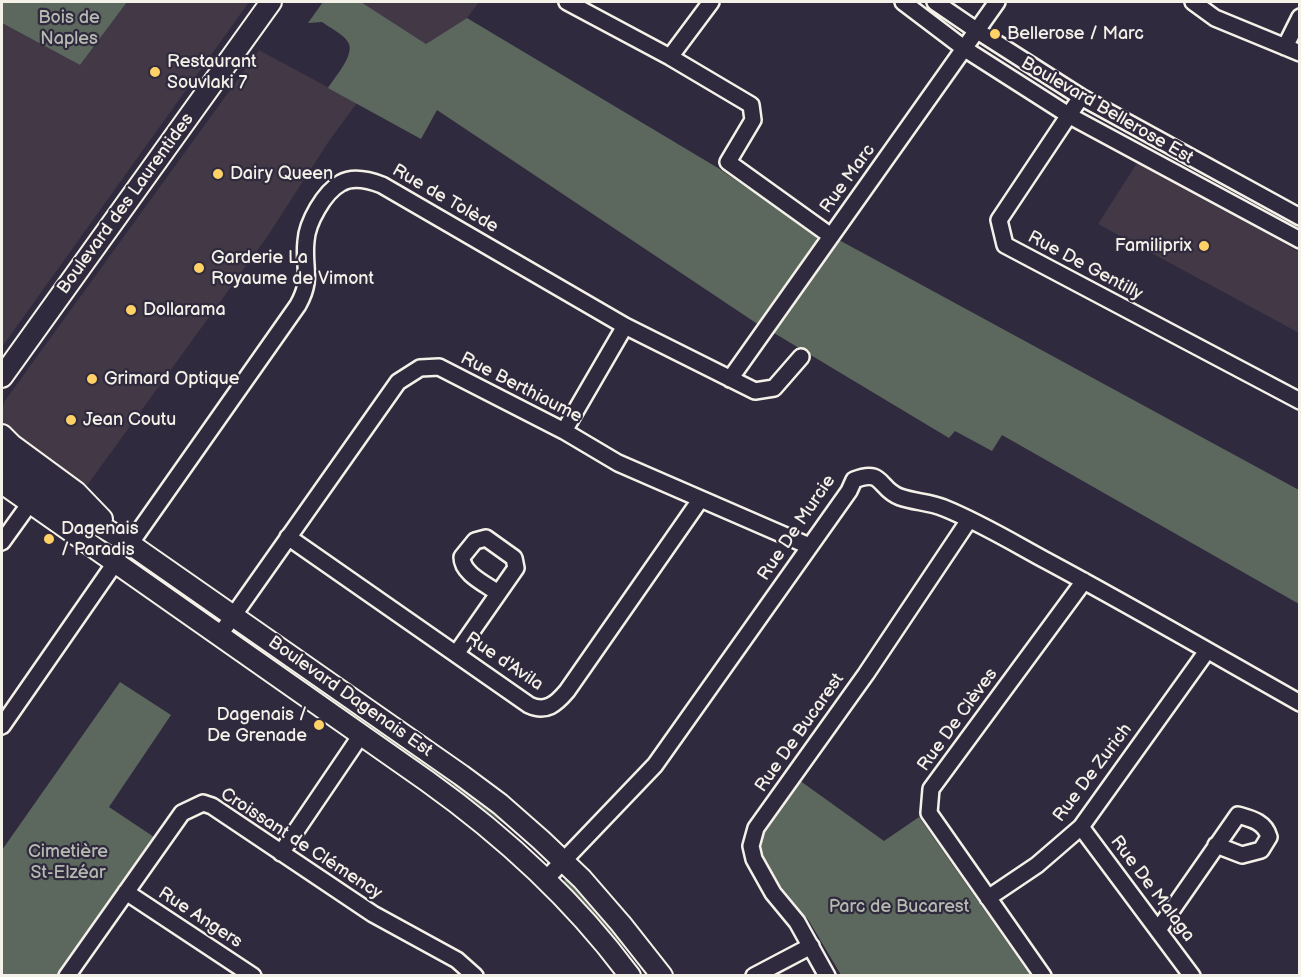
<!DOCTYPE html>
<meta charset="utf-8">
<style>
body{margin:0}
#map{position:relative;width:1301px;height:977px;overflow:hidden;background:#2f2a3d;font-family:"Balsamiq Sans",sans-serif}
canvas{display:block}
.frame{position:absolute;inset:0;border:3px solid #f4f1e8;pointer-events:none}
</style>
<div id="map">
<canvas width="1301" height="977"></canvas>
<div class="frame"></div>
</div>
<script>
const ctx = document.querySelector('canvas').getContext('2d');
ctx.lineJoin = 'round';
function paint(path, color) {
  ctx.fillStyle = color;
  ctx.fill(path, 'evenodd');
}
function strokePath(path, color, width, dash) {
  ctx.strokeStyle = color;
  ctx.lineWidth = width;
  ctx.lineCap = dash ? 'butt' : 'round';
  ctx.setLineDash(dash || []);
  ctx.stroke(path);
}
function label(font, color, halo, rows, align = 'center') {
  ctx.font = font + ' "Balsamiq Sans",sans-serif';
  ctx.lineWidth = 4.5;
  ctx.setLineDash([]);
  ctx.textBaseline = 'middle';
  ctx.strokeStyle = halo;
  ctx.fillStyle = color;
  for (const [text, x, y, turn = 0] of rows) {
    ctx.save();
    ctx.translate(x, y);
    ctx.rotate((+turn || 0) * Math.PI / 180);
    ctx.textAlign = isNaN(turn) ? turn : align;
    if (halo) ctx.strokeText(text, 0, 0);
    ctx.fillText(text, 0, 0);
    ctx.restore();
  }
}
paint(new Path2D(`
 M127,2h122l-247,345v-324l78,42z
 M361,2h118l-12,16 -41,26z
 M259,50l98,53 -28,38 -62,96 -181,250 -44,-29 -37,-30 -3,-12 2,-14z
 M1139,160l160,92v81l-201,-109z`), '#423846');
paint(new Path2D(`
 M2,2h125l-47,63 -78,-42z
 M323,2h38l65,42 41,-26 251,150 97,66 3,9 -59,82 -322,-215 -16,29 -93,-51c6,-10 28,-34 20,-46 -5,-8 -18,-14 -26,-20l-14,1z
 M839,240l460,250v114l-297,-169 -10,16 -37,-20 -6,7 -175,-105z
 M65,515l44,25 65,45 -1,2 -50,-30 -59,-40z
 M240,632l212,148 58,45 -1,2 -273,-190z
 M120,682l51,33 -62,92 51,34 -97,134 -61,1v-126z
 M799,780l85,61 35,-24 111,158h-189l-32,-54 -31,-38 -17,-32v-15z
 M567,878l71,80 -2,2 -73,-78z`), '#5c685e');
const minor = new Path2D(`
 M567,2l103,55 81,48 2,15 -25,42 103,74
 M903,2l62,47 105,67 230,124
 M935,2l41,28 105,67 219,120
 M1193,2l22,16 85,35
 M1285,47l15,-30
 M670,57l41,-55
 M1081,97l-82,123 6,25 295,156
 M730,379l267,-377
 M564,431l61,-105
 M288,537l241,168c17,8 27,-1 38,-14l133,-191
 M2,542l28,-39
 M130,544l168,-239c15,-27 5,-36 8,-64 1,-18 18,-49 35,-58 12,-7 28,-3 41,2l243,141 130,65 19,-3 27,-31
 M219,636l179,-254 22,-14 19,-1 125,64 54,32 191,83
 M456,654l60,-86 -2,-10 -28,-20 -11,3 -13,16c0,17 24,27 36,36
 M2,726l113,-163
 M1081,827l111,149
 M281,853l80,-118
 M546,879l109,-114 194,-274 5,-11c30,-12 24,9 46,17 14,5 30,5 44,11 35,14 68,34 101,52 86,46 170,95 255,143
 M126,892l127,84
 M988,898l49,-33 44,-38 126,-176
 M1158,930l80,-115c14,4 27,7 31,22l-8,13 -19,5 -26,-10
 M67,976l115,-163 21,-10 9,3 161,108 84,46 18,16
 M754,976l57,-30
 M827,976l-30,-54 -24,-29 -19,-34 -3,-13 5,-18 110,-154 103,-154
 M1043,976l-114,-163 2,-24 153,-208`);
const major = new Path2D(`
 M2,377l269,-375
 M2,435l10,10 64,47 26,27
 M2,460l71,49 57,35 331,231 39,29 41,36 41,39 39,45 41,52
 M2,483l425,298c77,55 146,118 203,195`);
strokePath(minor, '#f4f1e8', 20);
strokePath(major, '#f4f1e8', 24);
strokePath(minor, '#2f2a3d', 15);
strokePath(major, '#2f2a3d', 20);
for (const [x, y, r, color] of [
 [995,34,6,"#ffd166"],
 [155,72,6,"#ffd166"],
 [218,174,6,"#ffd166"],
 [1204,246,6,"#ffd166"],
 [199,268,6,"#ffd166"],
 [131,310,6,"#ffd166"],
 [92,379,6,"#ffd166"],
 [71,420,6,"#ffd166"],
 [49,539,6,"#ffd166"],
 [319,725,6,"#ffd166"]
]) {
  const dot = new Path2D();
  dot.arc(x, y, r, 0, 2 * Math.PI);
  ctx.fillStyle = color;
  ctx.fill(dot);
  strokePath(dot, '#2f2a3d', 2);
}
label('18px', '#b7bab1', '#2f2a3d', [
 ["Bois de",69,18],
 ["Naples",69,39],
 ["Cimetière",68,852],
 ["St-Elzéar",68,873],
 ["Parc de Bucarest",899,907]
]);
label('18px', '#f4f1e8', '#2f2a3d', [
 ["Bellerose / Marc",1007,34],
 ["Restaurant",167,62],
 ["Souvlaki 7",167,83],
 ["Dairy Queen",230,174],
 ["Familiprix",1192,246,"right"],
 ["Garderie La",211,258],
 ["Royaume de Vimont",211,279],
 ["Dollarama",143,310],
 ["Grimard Optique",104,379],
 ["Jean Coutu",83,420],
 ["Dagenais",61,529],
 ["/ Paradis",61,550],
 ["Dagenais /",307,715,"right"],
 ["De Grenade",307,736,"right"]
], 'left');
label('18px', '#f4f1e8', '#2f2a3d', [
 ["Boulevard Bellerose Est",1107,111,30],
 ["Rue Marc",848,179,-54],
 ["Rue de Tolède",445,199,30],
 ["Boulevard des Laurentides",126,204,-54],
 ["Rue De Gentilly",1085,266,28],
 ["Rue Berthiaume",521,388,27],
 ["Rue De Murcie",797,528,-56],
 ["Rue d'Avila",504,662,34],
 ["Boulevard Dagenais Est",350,697,35],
 ["Rue De Clèves",958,720,-54],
 ["Rue De Bucarest",800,733,-55],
 ["Rue De Zurich",1093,773,-53],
 ["Croissant de Clémency",301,844,33],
 ["Rue De Malaga",1152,889,53],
 ["Rue Angers",200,918,33]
]);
</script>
